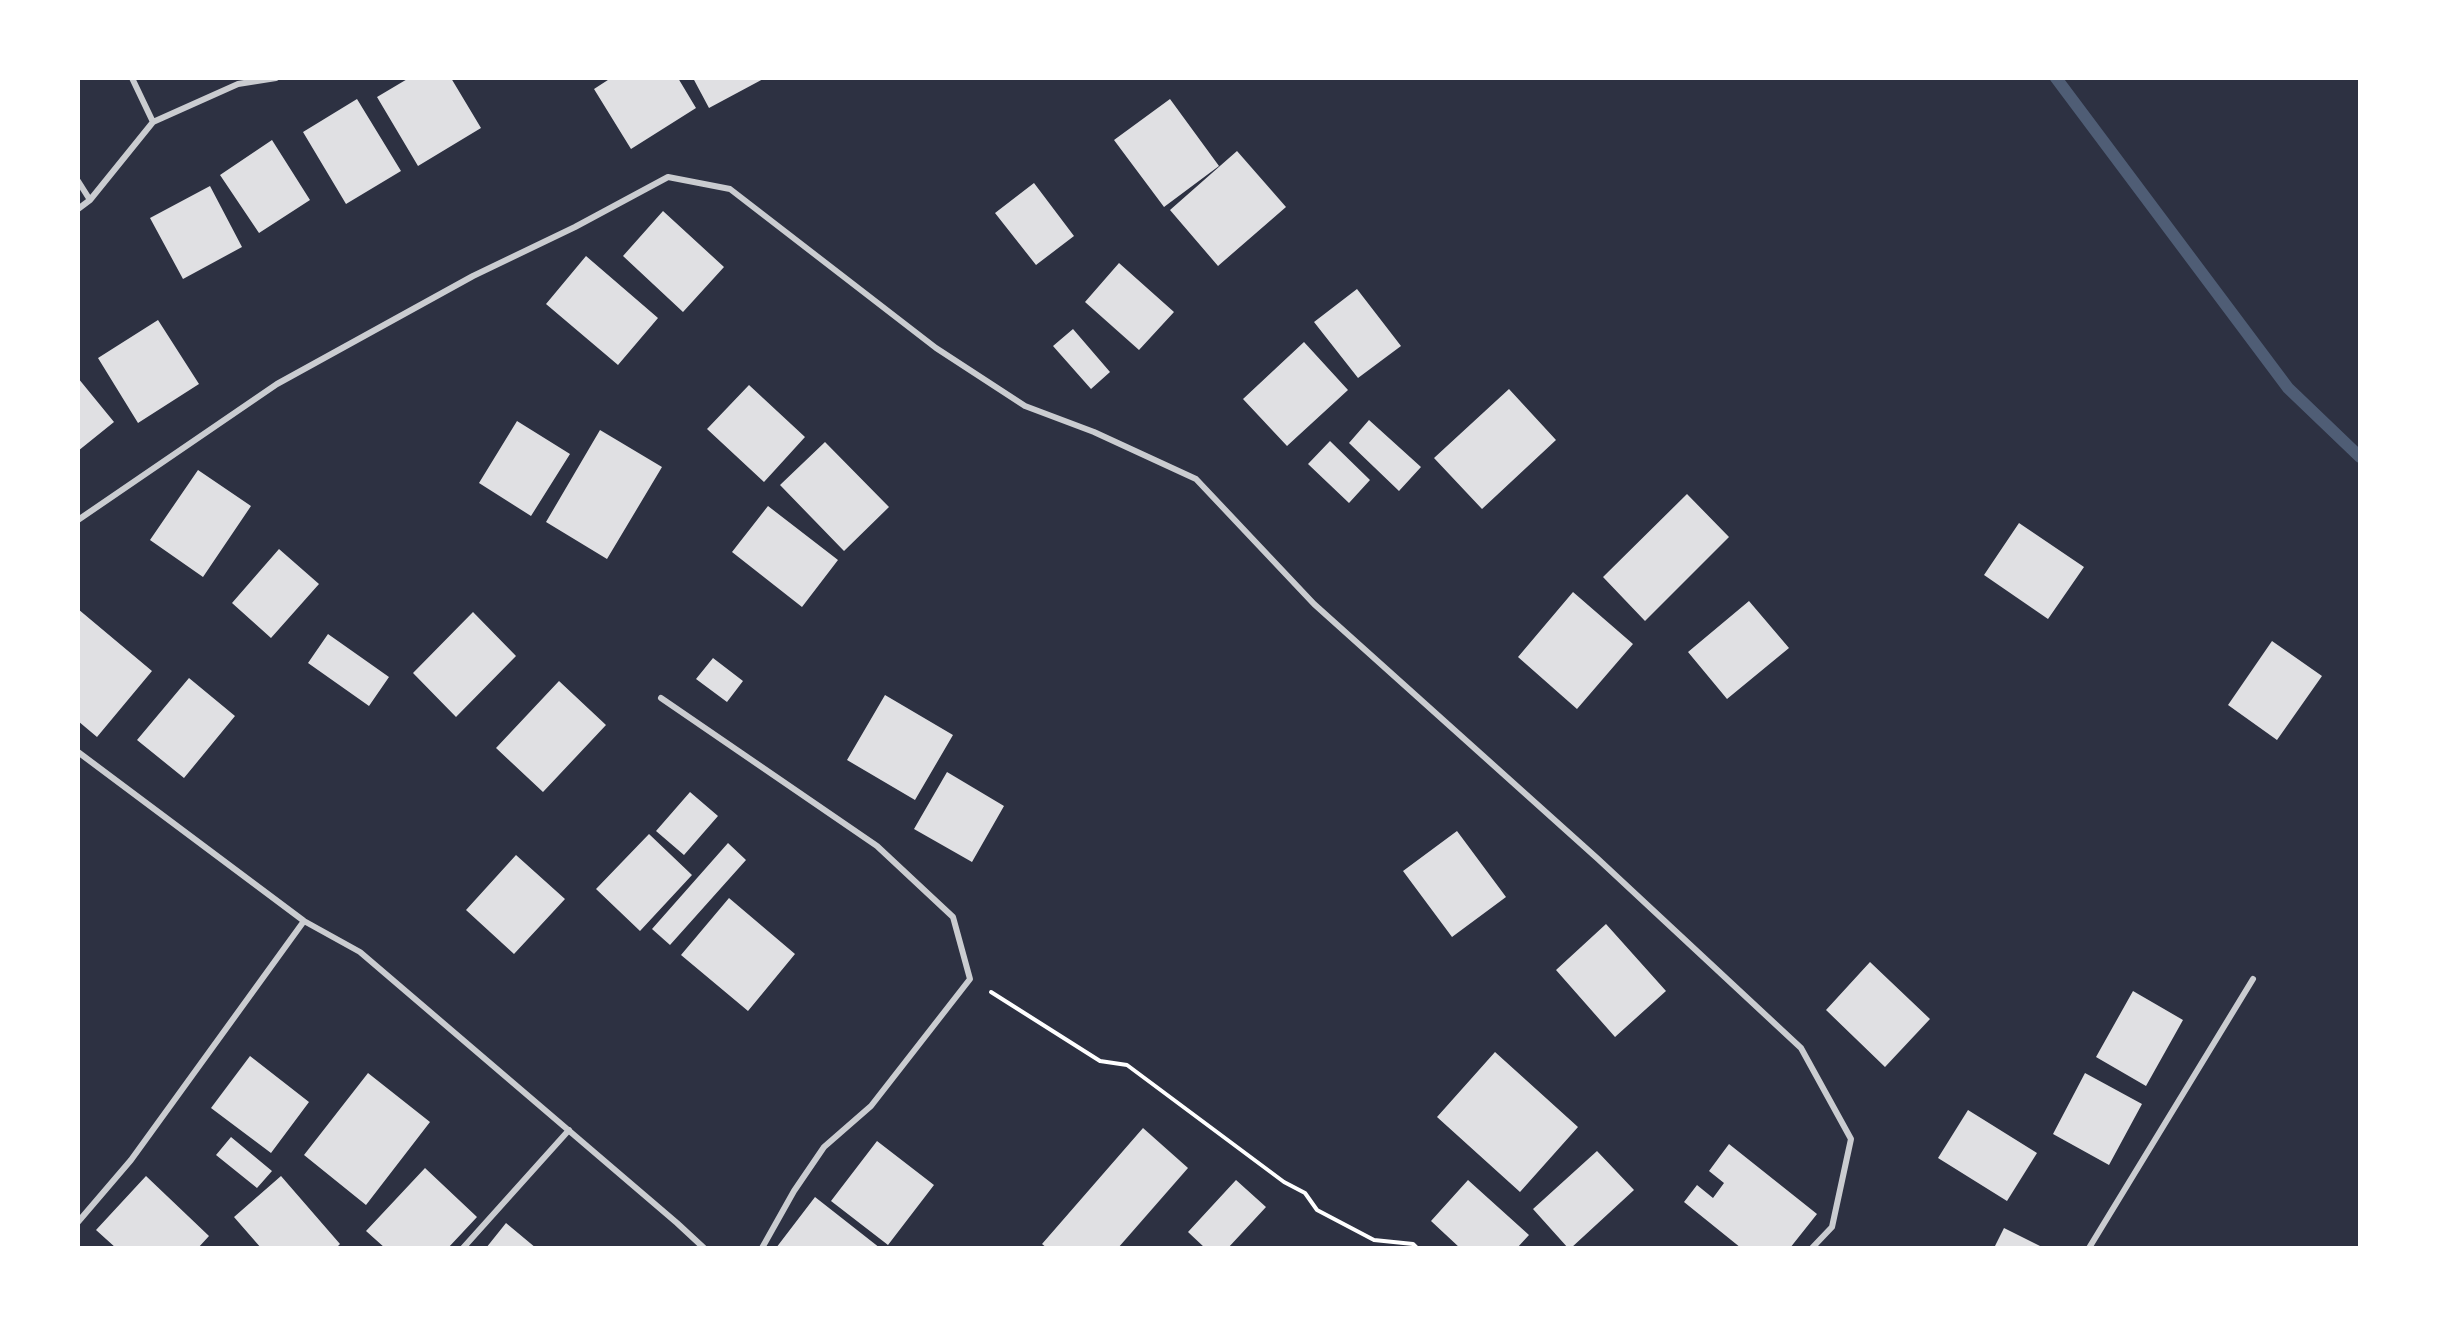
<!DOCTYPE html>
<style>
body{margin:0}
#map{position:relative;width:2438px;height:1326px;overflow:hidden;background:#2d3142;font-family:"Golos Text",sans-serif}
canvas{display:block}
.frame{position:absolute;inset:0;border:80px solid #fff;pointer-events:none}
</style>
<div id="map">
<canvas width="2438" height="1326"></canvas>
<div class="frame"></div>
</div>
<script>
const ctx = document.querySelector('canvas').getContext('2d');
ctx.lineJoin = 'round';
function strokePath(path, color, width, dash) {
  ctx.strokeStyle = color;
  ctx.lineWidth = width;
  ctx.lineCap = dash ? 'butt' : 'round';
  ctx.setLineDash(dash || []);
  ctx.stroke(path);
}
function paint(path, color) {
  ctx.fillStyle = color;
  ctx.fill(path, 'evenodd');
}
strokePath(new Path2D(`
 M2056,78l232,310 72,69`), '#4f5d75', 12);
paint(new Path2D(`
 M409,78h42l30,50 -63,38 -41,-69z
 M611,78h67l18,30 -65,41 -37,-60z
 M693,78h72l-56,30z
 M357,99l44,72 -55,33 -43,-72z
 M1170,99l49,67 -55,41 -50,-67z
 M272,140l38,60 -51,33 -39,-58z
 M1237,151l49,56 -68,59 -48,-56z
 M1034,183l40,53 -38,29 -41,-52z
 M210,186l32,61 -59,32 -33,-61z
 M663,211l61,56 -41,45 -60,-56z
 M586,256l72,62 -40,47 -72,-61z
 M1119,263l55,49 -35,38 -54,-48z
 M1357,289l44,57 -43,32 -44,-56z
 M158,320l41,64 -61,39 -40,-65z
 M1073,329l37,43 -19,17 -38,-43z
 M1304,342l44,48 -61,56 -44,-47z
 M78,378l36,44 -36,29z
 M749,385l56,52 -41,45 -57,-53z
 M1509,389l47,51 -74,69 -48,-51z
 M1369,420l52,47 -22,24 -50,-48z
 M517,421l53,33 -39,62 -52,-33z
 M600,430l62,37 -55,92 -61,-37z
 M1330,441l40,39 -21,23 -41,-39z
 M825,442l64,65 -45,44 -64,-66z
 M198,470l53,36 -48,71 -53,-37z
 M1687,494l42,43 -84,84 -42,-44z
 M768,506l70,54 -36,47 -70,-55z
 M2019,523l65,44 -36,52 -64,-44z
 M279,549l40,35 -48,54 -39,-35z
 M1573,592l60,52 -56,65 -59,-52z
 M1749,601l40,47 -62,51 -39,-47z
 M78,609l74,62 -55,66 -19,-16z
 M473,612l43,44 -60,61 -43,-44z
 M328,634l61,43 -20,29 -61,-43z
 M2272,641l50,35 -45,64 -49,-35z
 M713,658l30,23 -16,21 -31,-23z
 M189,678l46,38 -51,62 -47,-38z
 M559,681l47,44 -63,67 -47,-44z
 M885,695l68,40 -38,65 -68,-40z
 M947,772l57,34 -32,56 -58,-33z
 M690,792l28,24 -34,39 -28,-24z
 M1457,831l49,66 -54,40 -49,-66z
 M649,834l43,41 -52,56 -44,-42z
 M728,843l18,17 -76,85 -18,-16z
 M516,855l49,44 -51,55 -48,-44z
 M729,898l66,56 -47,57 -67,-56z
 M1606,924l60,67 -51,46 -59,-67z
 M1870,962l60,57 -45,48 -59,-57z
 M2133,991l50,29 -37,66 -50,-29z
 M1495,1052l83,75 -58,65 -83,-75z
 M250,1056l59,46 -38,51 -60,-45z
 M368,1073l62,49 -64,83 -62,-50z
 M2085,1073l57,31 -33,61 -56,-31z
 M1968,1110l69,43 -30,48 -69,-43z
 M1143,1128l45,40 -70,80h-71l-5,-4z
 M231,1137l41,34 -15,17 -41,-33z
 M877,1141l57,44 -46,60 -57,-44z
 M1729,1144l88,70 -27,34h-49l-57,-46 13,-17 16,13 11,-15 -15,-12z
 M1597,1151l37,39 -63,58h-3l-35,-39z
 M425,1168l52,49 -29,31h-63l-19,-17z
 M146,1176l63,60 -11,12h-82l-20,-18z
 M281,1176l59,68 -4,4h-75l-27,-31z
 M1236,1180l30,27 -38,41h-23l-17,-16z
 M1468,1180l61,55 -12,13h-57l-29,-27z
 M815,1197l65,51h-104z
 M506,1223l30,25h-50z
 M2004,1228l40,20h-50z`), '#e0e0e3');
strokePath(new Path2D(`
 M991,992l109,69 27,4 157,117 21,11 12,17 57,30 39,4 4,4`), '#fff', 4);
strokePath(new Path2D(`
 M132,78l21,44
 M78,181l12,19
 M78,209l12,-9 63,-78 85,-38 38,-6
 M78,520l199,-136 196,-108 102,-49 93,-50 62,12 206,159 89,58 69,26 102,47 118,125 284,255 203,189 50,91 -19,88 -20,21
 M661,698l216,148 76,71 17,62 -99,127 -47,41 -30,44 -32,57
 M78,752l226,169 56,31 317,271 27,25
 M78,1222l53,-62 173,-239
 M463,1248l106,-118
 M2089,1248l164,-269`), '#caccd0', 6);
</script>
